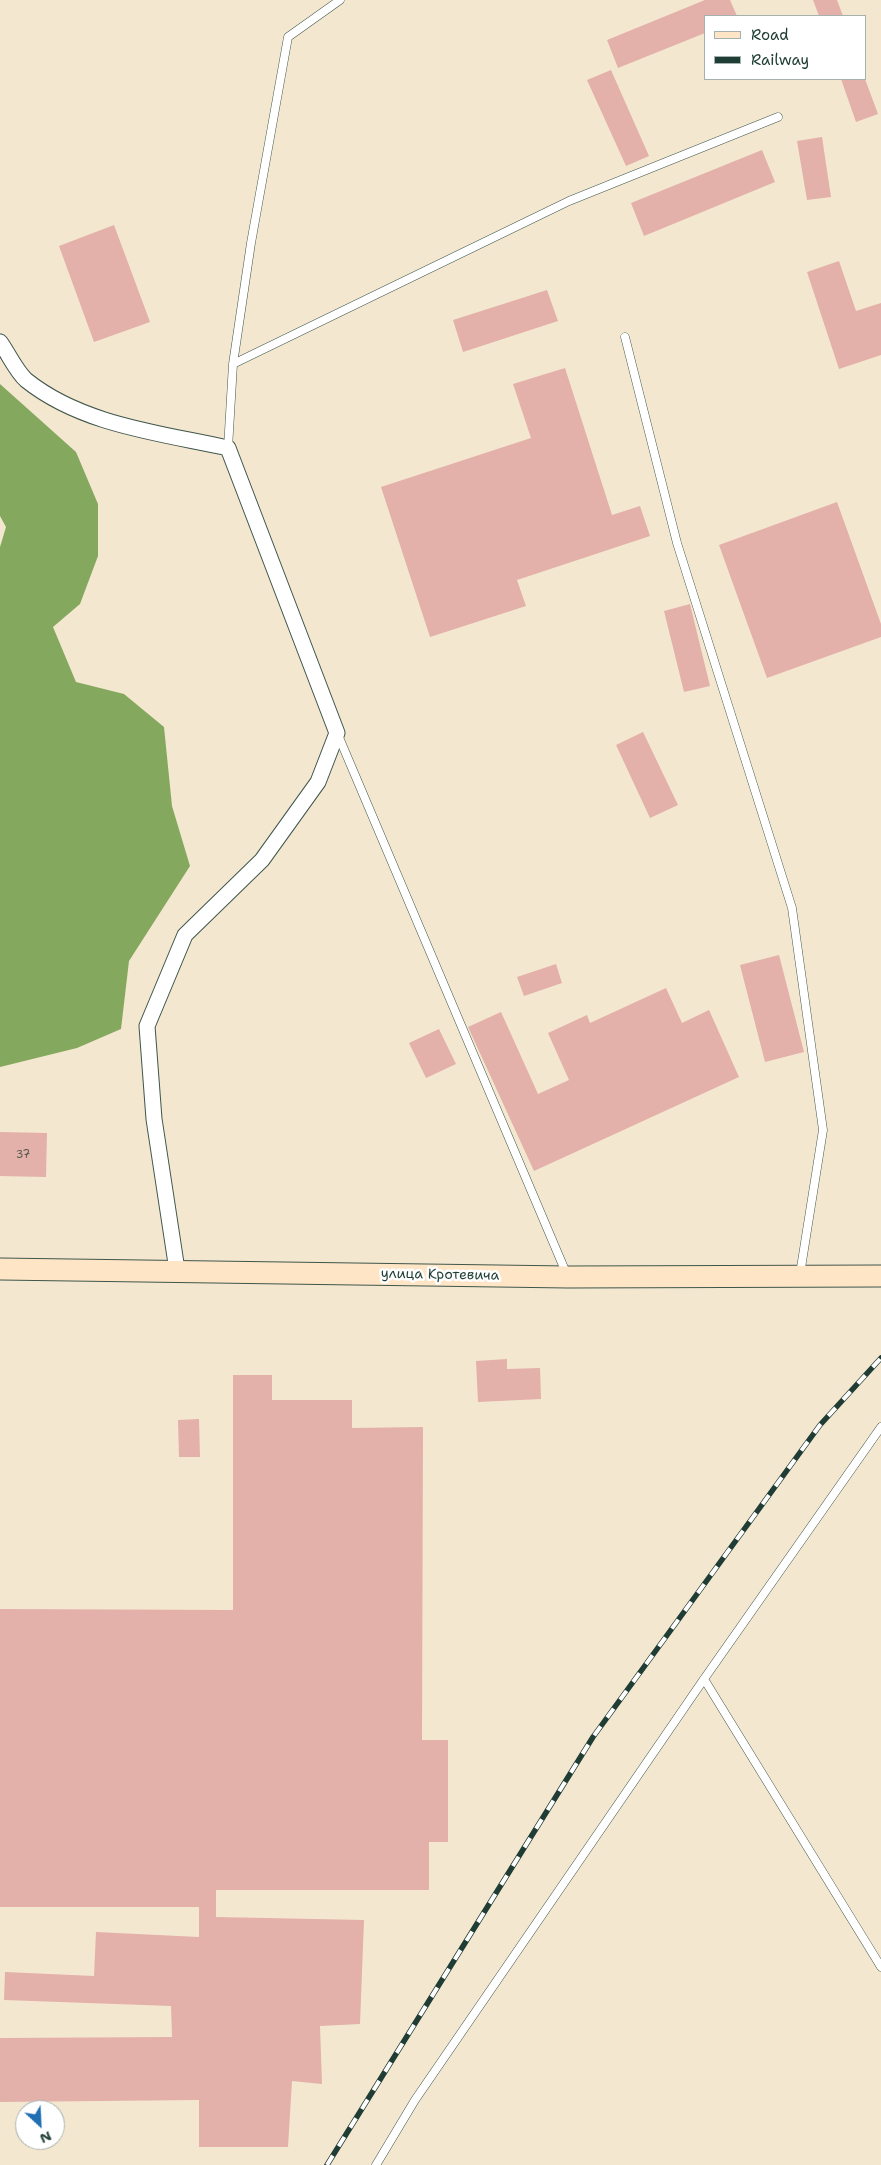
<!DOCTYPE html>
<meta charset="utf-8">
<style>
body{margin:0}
#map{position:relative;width:881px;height:2165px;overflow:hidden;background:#f4e7d0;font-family:"Shantell Sans",sans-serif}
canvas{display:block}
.legend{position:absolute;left:704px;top:15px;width:162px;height:65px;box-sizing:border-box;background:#fff;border:1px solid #a5b1ae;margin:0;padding:6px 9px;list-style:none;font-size:15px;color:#1f3d34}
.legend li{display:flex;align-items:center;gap:10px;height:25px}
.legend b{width:25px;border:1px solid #a5b1ae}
.north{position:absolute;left:15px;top:2100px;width:50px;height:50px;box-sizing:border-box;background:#fff;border:1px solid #a5b1ae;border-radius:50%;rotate:155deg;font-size:14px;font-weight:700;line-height:20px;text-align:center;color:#1f3d34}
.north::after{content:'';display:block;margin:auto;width:18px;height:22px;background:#1f6fb2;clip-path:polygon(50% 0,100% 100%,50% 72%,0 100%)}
</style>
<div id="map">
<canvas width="881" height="2165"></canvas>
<ul class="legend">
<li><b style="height:6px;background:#fde5c5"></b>Road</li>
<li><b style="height:6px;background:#1f3d34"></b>Railway</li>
</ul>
<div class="north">N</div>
</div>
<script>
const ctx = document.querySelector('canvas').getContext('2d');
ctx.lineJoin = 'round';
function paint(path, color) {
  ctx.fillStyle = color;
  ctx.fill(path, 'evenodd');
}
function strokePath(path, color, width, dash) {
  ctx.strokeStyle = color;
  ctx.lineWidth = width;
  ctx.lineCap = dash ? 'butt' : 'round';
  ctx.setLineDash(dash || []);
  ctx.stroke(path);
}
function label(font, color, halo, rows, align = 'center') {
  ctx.font = font + ' "Shantell Sans",sans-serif';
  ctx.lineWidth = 5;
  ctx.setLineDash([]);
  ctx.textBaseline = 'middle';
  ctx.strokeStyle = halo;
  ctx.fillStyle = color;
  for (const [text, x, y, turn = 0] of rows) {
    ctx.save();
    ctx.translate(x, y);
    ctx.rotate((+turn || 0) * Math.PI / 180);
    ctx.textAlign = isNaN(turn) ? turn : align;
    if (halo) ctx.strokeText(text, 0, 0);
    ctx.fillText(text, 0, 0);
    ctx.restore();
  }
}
paint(new Path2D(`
 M0,384l76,68 22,52v52l-18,48 -27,23 23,55 48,12 40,33 8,79 18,60 -61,95 -8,68 -44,19 -77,19v-520l6,-20 -6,-11z`), '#84a95e');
paint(new Path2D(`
 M705,0h25l7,16h-32v17l-87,35 -11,-28z
 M813,0h24l6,16h-24z
 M611,70l38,86 -23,10 -39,-86z
 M841,79h24l13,35 -22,8z
 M822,137l9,60 -24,3 -10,-59z
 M762,150l13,32 -131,54 -13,-33z
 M114,225l36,97 -56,20 -35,-96z
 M839,261l17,50 25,-8v52l-42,14 -32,-97z
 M547,290l11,31 -95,31 -10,-32z
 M565,368l47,147 28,-9 10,30 -133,44 9,26 -96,31 -49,-150 150,-49 -18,-54z
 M837,502l44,122v13l-114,41 -48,-133z
 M690,604l20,82 -26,6 -20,-81z
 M643,732l35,73 -28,13 -34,-73z
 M779,955l25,97 -39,10 -25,-97z
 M556,964l6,19 -38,13 -7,-19z
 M666,988l16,35 27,-13 30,67 -205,94 -66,-144 33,-15 37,82 31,-14 -21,-47 39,-18 3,8z
 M439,1029l17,35 -30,14 -17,-35z
 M0,1132l47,1 -1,44 -46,-1z
 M507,1359v10l33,-1 1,31 -63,3 -2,-41z
 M233,1375h39v25h80v28l71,-1 -1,313h26v102h-19v48h-213v27l148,3 -4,104 -40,2 2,58 -30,-3 -4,66h-89v-47l-199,2v-64l172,-1 -1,-31 -167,-6 1,-28 89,4 2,-44 103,5v-30h-199v-298l233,1z
 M199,1419l1,38h-21l-1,-37z`), '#e3b0aa');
const lane = new Path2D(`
 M625,337l52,206 115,365 31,222 -23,144
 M233,364l336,-163 209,-84
 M228,448l5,-84 18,-121 37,-206 52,-37
 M338,735l229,540
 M704,1679l177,288
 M376,2165l39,-65 289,-421 177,-252`);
const street = new Path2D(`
 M0,342c8,11 16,29 26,38 56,45 134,53 202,68l109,285 -19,49 -56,78 -77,75 -38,91 7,93 23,151`);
const secondary = new Path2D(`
 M0,1269l568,8 313,-1`);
strokePath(lane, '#3f564b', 9);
strokePath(street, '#3f564b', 17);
strokePath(secondary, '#3f564b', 23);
strokePath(lane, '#fff', 8);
strokePath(street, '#fff', 15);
strokePath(secondary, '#fde5c5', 21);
const rail = new Path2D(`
 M327,2165l266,-428 227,-312 61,-67`);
strokePath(rail, '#1f3d34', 5.5);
strokePath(rail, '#fff', 4, [11]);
label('11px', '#505a52', null, [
 ["37",23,1155]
]);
label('14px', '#1f3d34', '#fff', [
 ["улица Кротевича",440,1275,1]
]);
</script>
